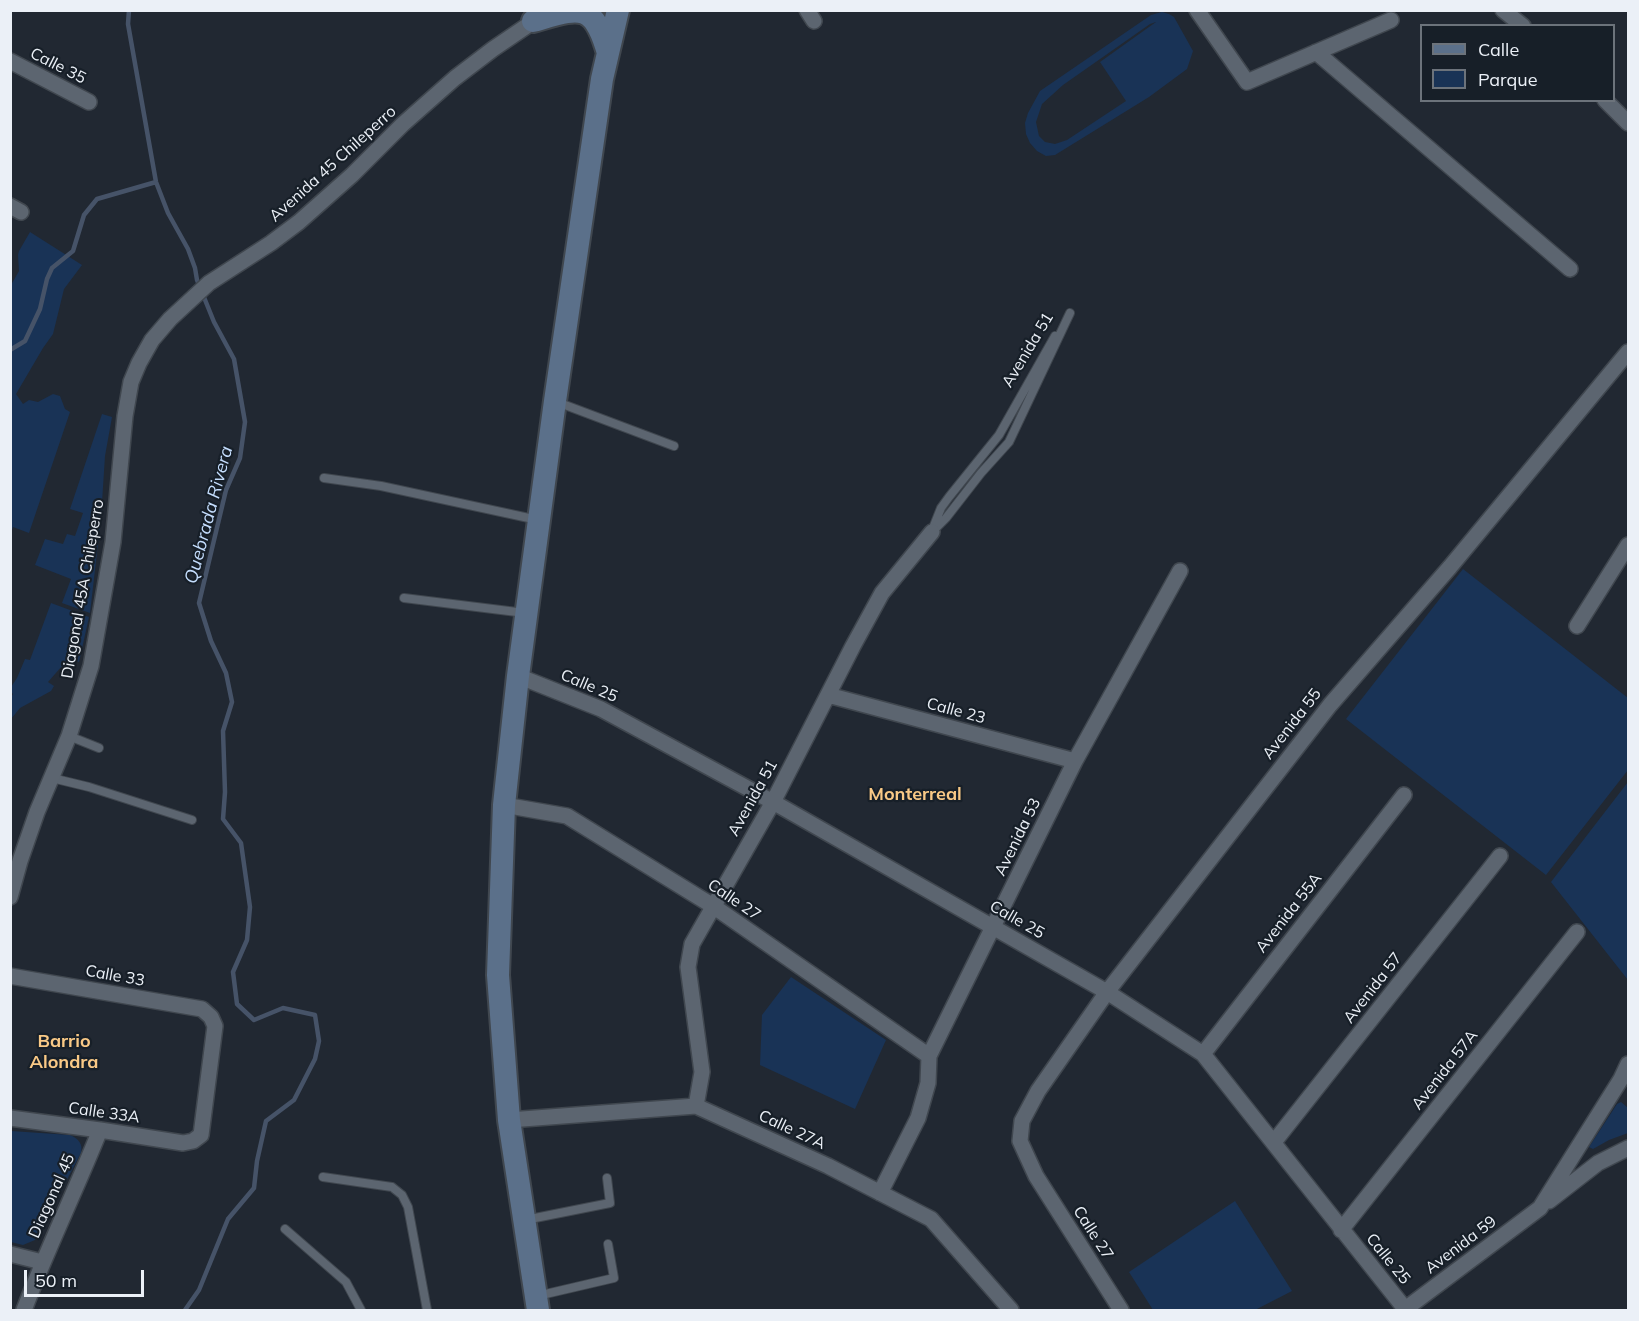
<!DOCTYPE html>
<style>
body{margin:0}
#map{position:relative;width:1639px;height:1321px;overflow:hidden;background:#212832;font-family:Mulish,sans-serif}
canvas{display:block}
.frame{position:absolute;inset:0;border:12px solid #ebf0f7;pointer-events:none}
.legend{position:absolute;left:1420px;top:24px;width:195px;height:78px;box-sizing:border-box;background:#171f28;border:2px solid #6c737b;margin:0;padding:8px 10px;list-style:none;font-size:18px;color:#ebf0f7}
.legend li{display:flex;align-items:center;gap:12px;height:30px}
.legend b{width:30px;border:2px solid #6c737b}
.scale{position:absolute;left:24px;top:1270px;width:120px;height:27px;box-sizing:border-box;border:3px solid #ebf0f7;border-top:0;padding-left:8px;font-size:18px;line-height:21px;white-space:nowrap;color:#ebf0f7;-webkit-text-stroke:4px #171f28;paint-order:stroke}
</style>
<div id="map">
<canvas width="1639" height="1321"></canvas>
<div class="frame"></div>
<ul class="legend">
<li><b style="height:8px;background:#5b708a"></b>Calle</li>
<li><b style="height:16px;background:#193356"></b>Parque</li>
</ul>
<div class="scale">50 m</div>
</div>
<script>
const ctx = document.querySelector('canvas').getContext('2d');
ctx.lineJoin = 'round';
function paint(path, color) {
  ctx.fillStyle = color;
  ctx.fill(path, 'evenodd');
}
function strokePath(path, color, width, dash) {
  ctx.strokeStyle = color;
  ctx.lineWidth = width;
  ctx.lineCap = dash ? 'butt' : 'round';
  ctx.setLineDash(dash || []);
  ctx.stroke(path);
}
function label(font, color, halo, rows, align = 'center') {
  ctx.font = font + ' Mulish,sans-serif';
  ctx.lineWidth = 4.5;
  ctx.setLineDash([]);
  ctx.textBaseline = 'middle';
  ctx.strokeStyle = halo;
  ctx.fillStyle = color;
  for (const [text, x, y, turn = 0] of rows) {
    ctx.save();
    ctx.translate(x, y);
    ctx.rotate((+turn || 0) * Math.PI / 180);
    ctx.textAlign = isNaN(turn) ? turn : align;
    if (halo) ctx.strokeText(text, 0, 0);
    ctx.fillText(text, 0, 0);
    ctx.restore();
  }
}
paint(new Path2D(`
 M1162,12l7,2 5,3 19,34 -6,18 -38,28 -94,58 -9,1 -9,-5 -7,-8 -4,-9 -1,-11 3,-10 12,-22 111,-76zM1156,22l-56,40 26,39 -59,39 -12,4 -10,-2 -6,-6 -3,-14 6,-18 21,-19 87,-61z
 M30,232l52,33 -18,24 -11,45 -10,14 -27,46 7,10 6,-4 9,2 15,-8 7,2 5,13 5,3 -41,121 -16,-6 -2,6v-248l8,-14 -1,-16 1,-4z
 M102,414l10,3 -7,39 -4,62 -11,95 -28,-10 9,-24 -36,-14 10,-26 18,5 4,-10 8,2 8,-23 -13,-4z
 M1463,569l165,129v72l-82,105 -200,-156z
 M51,603l38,14 -10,45 -10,-4 -21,24 6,4 -3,5 -31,17 -9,11v-22l2,-3 -2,-2v-5l6,-9 8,-19 5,1z
 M1628,782v198l-77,-98z
 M791,977l95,63 -31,69 -95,-44 2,-50z
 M1621,1102l7,6v25l-19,7 -16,9 -4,-2 28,-43z
 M11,1131l59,4c9,4 13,9 11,18l-46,87 -12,5 -12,-3z
 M1235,1201l57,90 -37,19h-102l-24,-38z`), '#193356');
strokePath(new Path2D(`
 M129,10l-1,14 28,158 12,31 20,36 7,19 2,12 17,42 20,37 11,63 -5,36 -14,32 -27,113 12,38 15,32 6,29 -9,29 2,61 -2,27 18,24 9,64 -3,33 -14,32 4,32 17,16 29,-12 32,7 4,26 -4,18 -21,41 -28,21 -9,40 -3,27 -26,31 -29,71 -14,20
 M10,350l15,-9 15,-32 7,-30 5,-11 21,-17 11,-36 13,-16 59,-17`), '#465368', 4.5);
const lane = new Path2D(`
 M557,402l117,44
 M324,478l57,8 157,34
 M933,528l8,-20 8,-11 50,-62 56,-99
 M932,532l14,-14 35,-45 28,-31 61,-129
 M404,598l121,15
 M69,736l30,12
 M52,778l37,9 103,33
 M323,1177l69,10 10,8 6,12 19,103
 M525,1220l85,-17 -3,-25
 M285,1229l61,53 15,28
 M537,1296l77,-18 -6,-34`);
const street = new Path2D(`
 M807,10l7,11
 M1197,10l50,72 144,-62
 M1503,10l20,16
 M1316,52l254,217
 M10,61l79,41
 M1605,100l23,23
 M10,206l11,6
 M1577,626l51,-81
 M518,676l83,33 172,93 334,190 96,62 203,256
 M828,695l247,66
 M504,805l63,11 146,90 216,150
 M10,897l10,-36 17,-49 32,-76 22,-70 22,-124 12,-126 6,-34 8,-19 13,-23 18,-21 39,-36 62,-40 28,-21 53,-47 51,-51 52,-46 38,-29 47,-32
 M10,976l192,33 9,8 4,9 -14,109 -8,6 -10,2 -83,-13 -90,-12
 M1203,1054l201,-259
 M696,1106l6,-34 -14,-105 4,-23 81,-142 80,-156 29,-53 50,-61
 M509,1120l187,-14 132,60 103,53 80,91
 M1274,1142l226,-286
 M880,1193l38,-75 10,-35 1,-27 146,-295 105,-190
 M1549,1201l49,-38 30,-15
 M1341,1230l236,-298
 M10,1254l32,8
 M24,1310c23,-61 52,-120 76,-180
 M1121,1310l-85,-134 -16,-35 2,-20 16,-30 69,-99 223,-287 120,-138 178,-215
 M1404,1310l136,-102 81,-129 7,-15`);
const secondary = new Path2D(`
 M533,21c46,-13 60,-21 75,32
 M538,1310l-29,-190 -11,-145 6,-170 14,-129 37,-275 47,-322 16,-69`);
strokePath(lane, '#40474f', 10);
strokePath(street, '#40474f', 18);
strokePath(secondary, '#40474f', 26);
strokePath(lane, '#5c6570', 8);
strokePath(street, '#5c6570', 15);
strokePath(secondary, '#5b708a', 22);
label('16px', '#ebf0f7', '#171f28', [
 ["Calle 35",58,66,27],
 ["Avenida 45 Chileperro",333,164,-42],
 ["Avenida 51",1028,350,-59],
 ["Diagonal 45A Chileperro",83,589,-80],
 ["Calle 25",589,686,23],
 ["Calle 23",956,711,15],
 ["Avenida 55",1292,724,-52],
 ["Avenida 51",753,798,-61],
 ["Avenida 53",1018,837,-64],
 ["Calle 27",734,900,34],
 ["Avenida 55A",1289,913,-52],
 ["Calle 25",1017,920,30],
 ["Calle 33",115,976,10],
 ["Avenida 57",1373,988,-52],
 ["Avenida 57A",1445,1070,-52],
 ["Calle 33A",104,1113,8],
 ["Calle 27A",792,1130,25],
 ["Diagonal 45",52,1196,-66],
 ["Calle 27",1093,1233,57],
 ["Avenida 59",1461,1245,-37],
 ["Calle 25",1388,1259,51]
]);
label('italic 18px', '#c4ddfd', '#171f28', [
 ["Quebrada Rivera",209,515,-75]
]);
label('bold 18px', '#f9c986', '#171f28', [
 ["Monterreal",915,795],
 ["Barrio",64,1042],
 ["Alondra",64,1063]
]);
</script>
